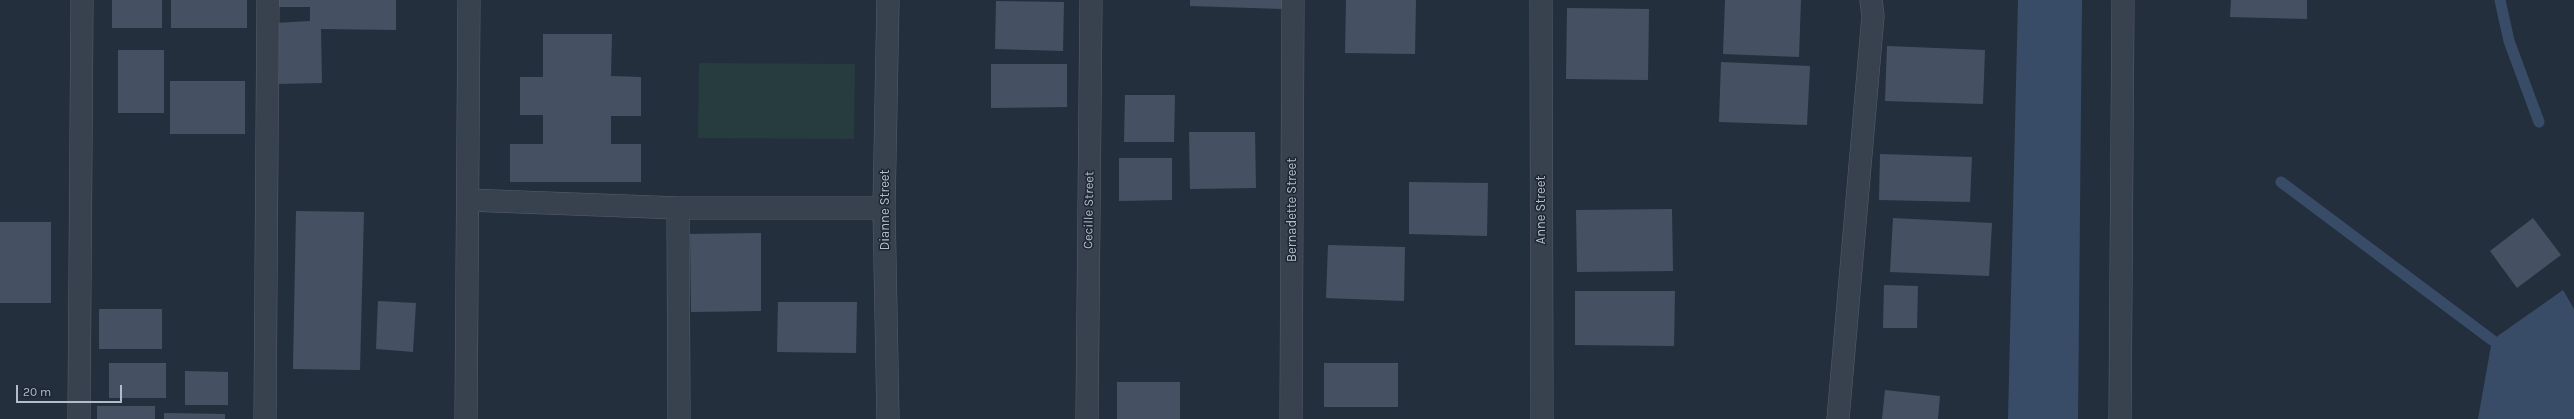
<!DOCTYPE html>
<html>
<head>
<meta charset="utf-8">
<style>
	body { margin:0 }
	#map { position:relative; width:2574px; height:419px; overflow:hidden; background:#242f3e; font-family:Karla,sans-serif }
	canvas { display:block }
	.scale { position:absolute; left:16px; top:385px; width:106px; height:18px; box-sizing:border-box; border:2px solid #b4bcc9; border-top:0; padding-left:5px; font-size:12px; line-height:14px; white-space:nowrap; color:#b4bcc9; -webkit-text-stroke:3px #1d2633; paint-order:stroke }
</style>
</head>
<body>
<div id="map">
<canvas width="2574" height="419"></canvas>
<div class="scale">20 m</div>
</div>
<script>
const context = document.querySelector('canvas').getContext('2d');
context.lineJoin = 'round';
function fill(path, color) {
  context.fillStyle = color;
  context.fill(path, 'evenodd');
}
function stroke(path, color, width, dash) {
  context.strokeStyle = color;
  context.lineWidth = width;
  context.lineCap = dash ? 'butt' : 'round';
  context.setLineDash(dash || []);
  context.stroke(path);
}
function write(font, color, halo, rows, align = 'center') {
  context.font = font + ' Karla,sans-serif';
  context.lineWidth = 3;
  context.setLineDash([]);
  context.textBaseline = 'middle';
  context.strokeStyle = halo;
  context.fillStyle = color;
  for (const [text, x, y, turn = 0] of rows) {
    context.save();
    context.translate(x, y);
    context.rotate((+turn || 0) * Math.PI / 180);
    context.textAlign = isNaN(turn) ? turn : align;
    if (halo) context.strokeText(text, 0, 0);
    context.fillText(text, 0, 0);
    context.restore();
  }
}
fill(new Path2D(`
	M699 63 855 64 854 139 698 138Z`), '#263c3f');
fill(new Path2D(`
	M2018 0H2082L2078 419H2008Z
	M2563 290 2574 309V419H2478L2492 340Z`), '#394c67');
stroke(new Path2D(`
	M2500 0 2509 41 2539 122
	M2281 182 2492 340`), '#394c67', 11);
fill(new Path2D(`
	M112 0H162V28H112Z
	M171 0H247V28H171Z
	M278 0H396V30L321 29 322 83 277 84 276 23 310 21V7H278Z
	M1190 0H1284L1283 9 1190 6Z
	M1346 0H1416L1415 54 1345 53Z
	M1725 0H1801L1799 57 1723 54Z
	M2231 0H2307V19L2230 17Z
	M996 1 1064 2 1063 51 995 49Z
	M1567 8 1649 9 1648 80 1566 79Z
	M543 34H612L611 76 641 77V116H611V144H641V182H510V144H543V115H520V77H543Z
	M1887 46 1985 50 1983 104 1885 101Z
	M118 50H164V113H118Z
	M1721 62 1810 66 1807 125 1719 122Z
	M991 64H1067V107L991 108Z
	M170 81H245V134H170Z
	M1125 95H1175L1174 142H1124Z
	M1189 132H1255L1256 188 1190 189Z
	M1880 154 1972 157 1970 202 1879 200Z
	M1119 158H1172V200L1119 201Z
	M1409 182 1488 183 1487 236 1409 234Z
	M1672 209 1673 271 1577 272 1576 210Z
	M296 211 364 212 360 370 293 369Z
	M1893 218 1992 223 1989 276 1890 272Z
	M2533 218 2561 255 2517 288 2490 251Z
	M0 222H51V303H0Z
	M761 233V311L691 312 690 234Z
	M1328 245 1405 247 1404 301 1326 298Z
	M1884 285 1918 286 1917 328H1883Z
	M1575 291H1675L1674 346 1575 345Z
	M378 301 416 303 413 352 376 349Z
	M778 302H857L856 353 777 352Z
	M99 309H162V349H99Z
	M109 363H166V398H109Z
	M1324 363H1398V407H1324Z
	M185 371 228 372V405H185Z
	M1117 382H1180V419H1117Z
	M1885 390 1940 396 1938 419H1882Z
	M97 406H155V419H97Z
	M164 413 225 414V419H164Z`), '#455162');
const street = new Path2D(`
	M888 0 884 208 888 419
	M1541 0 1542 419
	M468 200 678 208H884
	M678 208 679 419
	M79 419 82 0
	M265 419 268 0
	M466 419 469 0
	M1087 419 1091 0
	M1291 419 1293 0
	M1838 419 1873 16 1871 0
	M2120 419 2123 0`);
stroke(street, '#565f6c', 23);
stroke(street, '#38414e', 22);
write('13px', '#b4bcc9', '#1d2633', [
	["Dianne Street",885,210,-90],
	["Cecille Street",1089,210,-89],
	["Bernadette Street",1292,210,-90],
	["Anne Street",1541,210,-90]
]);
</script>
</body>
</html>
